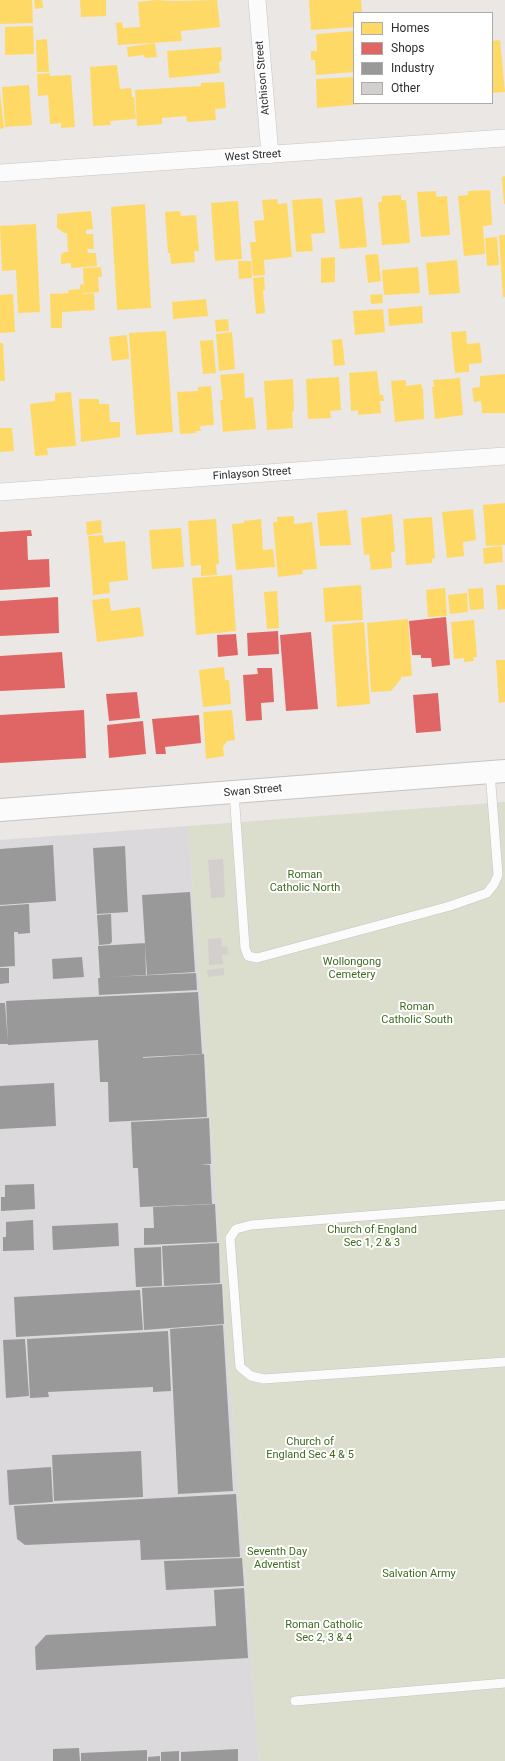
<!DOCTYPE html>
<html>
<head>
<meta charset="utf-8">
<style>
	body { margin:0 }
	#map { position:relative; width:505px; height:1761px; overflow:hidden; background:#ebe7e4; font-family:Roboto,sans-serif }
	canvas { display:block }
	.legend { position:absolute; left:353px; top:12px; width:140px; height:92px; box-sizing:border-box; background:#fff; border:1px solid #ababab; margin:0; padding:5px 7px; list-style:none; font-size:12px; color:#2e2e2e }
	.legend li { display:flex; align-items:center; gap:8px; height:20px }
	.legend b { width:20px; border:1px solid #ababab }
</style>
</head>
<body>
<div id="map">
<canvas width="505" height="1761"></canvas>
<ul class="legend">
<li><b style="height:11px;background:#ffd966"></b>Homes</li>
<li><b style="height:11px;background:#e06666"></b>Shops</li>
<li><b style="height:11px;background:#999"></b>Industry</li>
<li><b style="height:11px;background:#d2cfcd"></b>Other</li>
</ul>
</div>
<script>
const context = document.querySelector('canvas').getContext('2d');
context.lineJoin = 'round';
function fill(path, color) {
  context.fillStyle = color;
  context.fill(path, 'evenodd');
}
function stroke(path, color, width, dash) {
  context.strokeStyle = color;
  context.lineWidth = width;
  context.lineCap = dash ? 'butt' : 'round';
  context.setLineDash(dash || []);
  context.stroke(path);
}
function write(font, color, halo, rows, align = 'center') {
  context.font = font + ' Roboto,sans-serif';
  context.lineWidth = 4;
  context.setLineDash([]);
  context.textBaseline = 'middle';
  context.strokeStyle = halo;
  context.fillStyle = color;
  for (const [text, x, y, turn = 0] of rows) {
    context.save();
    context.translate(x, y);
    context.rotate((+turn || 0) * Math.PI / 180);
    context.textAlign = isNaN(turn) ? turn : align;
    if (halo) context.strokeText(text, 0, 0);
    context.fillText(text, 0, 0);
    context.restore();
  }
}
fill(new Path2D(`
	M188 826 259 1761H0V840Z`), '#dbd9db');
fill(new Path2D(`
	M505 802V1761H259L188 826Z`), '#dbdecc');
fill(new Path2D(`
	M0 0H32L33 23 0 24Z
	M34 0H42L43 8 35 9Z
	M80 0H106V16L81 17Z
	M156 0 172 1 217 0 220 27 181 31 182 41 118 45 116 23 122 22 123 28 140 27 138 2Z
	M309 0H361L362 13H354V27L311 30Z
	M33 26 34 54 5 55V27Z
	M354 31V72L316 75 315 60H311V51H317L316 34Z
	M47 39 49 72H37L36 40Z
	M500 40 505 92 492 93V41Z
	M155 43 157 57 145 58 144 55 128 57 127 47Z
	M221 47 222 61 219 62 220 73 169 78 167 51Z
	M117 65 120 89 131 88 132 97H134L136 119 110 121 111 125 93 126 90 67Z
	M50 73V76L71 75 75 127 61 128V123L50 124 48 95 38 96 37 74Z
	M354 77V103L363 104 317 108 316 79Z
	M224 82 226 108 215 109 216 120 187 122 186 116 162 118V124L137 126 135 90 201 86V83Z
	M29 85 32 125 5 127 2 87Z
	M0 92 4 128 0 129Z
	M505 176V204H504L502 177Z
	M490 190 492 225 483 226 485 254 464 256 458 196 468 195V191Z
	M436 191V197L447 196 450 235 421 237 417 192Z
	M401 195V200H406L410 243 382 245 378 202H382V196Z
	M362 197 367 247 340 249 335 200Z
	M322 198 325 233 311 234 313 251 296 252 292 200Z
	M277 199 278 204 287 203 292 257 264 260 265 275 253 276 250 242H256L254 221 264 220 262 200Z
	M238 201 242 259 215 261 211 203Z
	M145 204 151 308 117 310 111 207Z
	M91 211 93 229 86 230V234H93L94 249H87L88 253H96L97 266 71 268V263L61 264V255L64 252H68L67 233H64L57 228V214Z
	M180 211 181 216 196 215 199 251H194L195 262 171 264 170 253H168L165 212Z
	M36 224 40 312 18 313 16 270 2 271 0 226Z
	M499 235H505V297H503Z
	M497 237 499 265 487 266 485 238Z
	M378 254 381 281 368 283 365 255Z
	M335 257V282L321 283V258Z
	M457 260 460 293 429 295 426 263Z
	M238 261H251L252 278 239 279Z
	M101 267 102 277H98L99 292 84 293 83 268Z
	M418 267 420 293 384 295 382 270Z
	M264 277 265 290H263L265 313 256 314 253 278Z
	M83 284 84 294 94 293 95 310 62 312V328H51L50 294 69 293 68 290 80 289V285Z
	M13 294 15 332 0 333V295Z
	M382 294 383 303 371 304 370 295Z
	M206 299 208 316 173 319 172 302Z
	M422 306 423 323 389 326 388 309Z
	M383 309 385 332 355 335 353 311Z
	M228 319 229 331 216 332 215 320Z
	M166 331 173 432 136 435 129 333Z
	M466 331 467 344 480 343 482 363 469 364V372L455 373 451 332Z
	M232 332 235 369 219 371 216 334Z
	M127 335 129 359 112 361 109 337Z
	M342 339 345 365 334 366 332 340Z
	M213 340 216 373 203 374 200 341Z
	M0 343H3L5 381H0Z
	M377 371 380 395H383L384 401H380L381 413 358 415V410L351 411 349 373Z
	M244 373 245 398 253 397 256 429 223 432 220 400H223L220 375Z
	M505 374V413H482L481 401 474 402 472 388 480 387V376Z
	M339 377 341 410 330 411 331 418 308 419 306 379Z
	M460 378 463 415 435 419 432 387H434L433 380Z
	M293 379 294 411 292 412 293 428 267 430 264 381Z
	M406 380V386L421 384 423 390 424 419 395 422 391 381Z
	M211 386 214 425 200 426 201 431H196V433L180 434 177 392 198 391V387Z
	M71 392 76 446 47 448 48 455 35 456 30 404 55 401V393Z
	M79 399H99V404H109L110 422H120V437L81 442Z
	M0 428H12L14 451 0 452Z
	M505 503V545L486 546 483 505Z
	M473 509 476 540 463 542 464 556 447 558 442 512Z
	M347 510 351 545 320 546 317 513Z
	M392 514 395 552H391L392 568 371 570 369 554 364 555 361 518Z
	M294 516V524L312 522 317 569 302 570 303 574 278 577 273 522H277V517Z
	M432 517 435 558 432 559V563L406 565 403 519Z
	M216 519 219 564H216L217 575 201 576V565L191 566 188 521Z
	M261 519 263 550 273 549 275 567 236 570 232 524 244 523V521Z
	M101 520 102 533 87 535 86 522Z
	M181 528 184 567 152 569 149 530Z
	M103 535 104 543 125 541 128 580 109 582 110 593 93 595 88 536Z
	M502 546 503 562 484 564 483 548Z
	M232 575 236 631 196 635 192 578Z
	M361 585 363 620 325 622 323 588Z
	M496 585H505V609L498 610Z
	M445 588 447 616 428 617 426 590Z
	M483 588 484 609 470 610 468 589Z
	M277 591 279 628 267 629 264 592Z
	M467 593 468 612 450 614 448 595Z
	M109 598 111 611 140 607 144 636 97 642 92 600Z
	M408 619 412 676 401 677V679L391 691 371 692 367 623Z
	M474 620 477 657H473L474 661 464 662V658L454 659 451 622Z
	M364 622 370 704 337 707 332 625Z
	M496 660H505V702L499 703Z
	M224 667 225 680H229L231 704 203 707 199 670Z
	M232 710 235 740 227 741 223 747 224 756 206 759 203 712Z`), '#ffd966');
fill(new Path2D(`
	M31 530 32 536H27L28 560 49 559 50 587 0 590V532Z
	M58 597 59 633 0 636V601Z
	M446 617 450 665 432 667 431 658H421V655H412L409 621Z
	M278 631 279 654 248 656 247 633Z
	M311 632 318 709 286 711 280 635Z
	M236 634 238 655 218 657 217 635Z
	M62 652 65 688 0 691V656Z
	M257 668H272L274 702 261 703 262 720 246 721 243 675 258 674Z
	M137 692 140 718 109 721 106 694Z
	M438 693 441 731 416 733 413 695Z
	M84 710 86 758 0 763V715Z
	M199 715 201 743 165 747 166 754H156L152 719Z
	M143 721 146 754 109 758 107 725Z`), '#e06666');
fill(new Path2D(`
	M53 845 56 901 0 905V849Z
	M125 846 128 912 97 914 93 848Z
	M190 892 195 972 147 975 142 895Z
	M29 904 30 933 18 934V932H14L15 966 0 967V906Z
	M111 914 112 942 110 944 99 945 97 915Z
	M145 943 146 975 111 977 196 973 197 990 99 995 98 978H100L98 946Z
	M82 957 84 977 53 979 52 959Z
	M0 968H9V983L0 984Z
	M198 992 202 1054 143 1057V1063V1058L204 1054 207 1117 109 1122 108 1082H100L98 1040 8 1045 6 1001Z
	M0 1003H5L8 1044H0Z
	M54 1083 56 1126 0 1129V1086Z
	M209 1118 211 1164 200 1165H210L212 1204 140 1207 138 1168H133L131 1122Z
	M34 1184 35 1209 1 1211V1197H5V1185Z
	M215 1204 217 1242 144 1245V1228H154L153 1207Z
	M33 1220 34 1250 3 1251V1237H6V1222Z
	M118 1223 119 1246 53 1250 52 1226Z
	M219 1243 220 1283 164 1286 162 1246Z
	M161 1247 162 1286 136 1287 134 1248Z
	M222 1284 224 1324 144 1330 142 1288Z
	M140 1290 143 1330 16 1337 14 1297Z
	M223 1325 233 1491 178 1494 170 1329Z
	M168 1331 171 1391 153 1392V1387L48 1392 49 1397 30 1398 27 1339Z
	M25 1339 29 1396 6 1398 3 1340Z
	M141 1451 143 1497 54 1501 52 1455Z
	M51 1467 53 1502 9 1505 7 1470Z
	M236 1494 240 1557 141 1560 140 1540 25 1545 17 1539 14 1506Z
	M242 1558 244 1586 166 1590 164 1561Z
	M244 1588 248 1658 36 1670 35 1647 46 1635 216 1626 214 1590Z
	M79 1748 80 1761H53V1749Z
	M238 1749V1761H181V1752Z
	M147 1750V1761H81V1753Z
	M179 1751V1761H161V1752Z
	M160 1756V1761H148V1757Z`), '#999');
fill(new Path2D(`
	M223 859 225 897 211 898 208 860Z
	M221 938 222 947 227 946 228 954 222 955 223 964 209 965 208 939Z
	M224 968V975L208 977 207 970Z`), '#d2cfcd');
const lane = new Path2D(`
	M234 792 245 948 248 956 257 958 450 906 487 893 494 884 498 875 490 772
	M505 1205 251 1225 236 1229 230 1238 240 1367 251 1376 264 1379 505 1362
	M295 1701 505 1683`);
const street = new Path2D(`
	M257 0 270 155
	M0 173 505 138
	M0 492 505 456`);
const secondary = new Path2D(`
	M0 810 505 771`);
stroke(lane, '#c6c4c4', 10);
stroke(street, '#c6c4c4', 18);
stroke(secondary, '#c6c4c4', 24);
stroke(lane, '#fcfbfb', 9);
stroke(street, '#fcfbfb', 17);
stroke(secondary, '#fcfbfb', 22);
write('11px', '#2e2e2e', '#fff', [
	["Atchison Street",263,78,-95],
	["West Street",253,156,-4],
	["Finlayson Street",252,474,-4],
	["Swan Street",253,791,-5]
]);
write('11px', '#3e6a1f', '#fff', [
	["Roman",305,875],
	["Catholic North",305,888],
	["Wollongong",352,962],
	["Cemetery",352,975],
	["Roman",417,1007],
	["Catholic South",417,1020],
	["Church of England",372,1230],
	["Sec 1, 2 & 3",372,1243],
	["Church of",310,1442],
	["England Sec 4 & 5",310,1455],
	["Seventh Day",277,1552],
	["Adventist",277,1565],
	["Salvation Army",419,1574],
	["Roman Catholic",324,1625],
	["Sec 2, 3 & 4",324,1638]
]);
</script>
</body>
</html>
